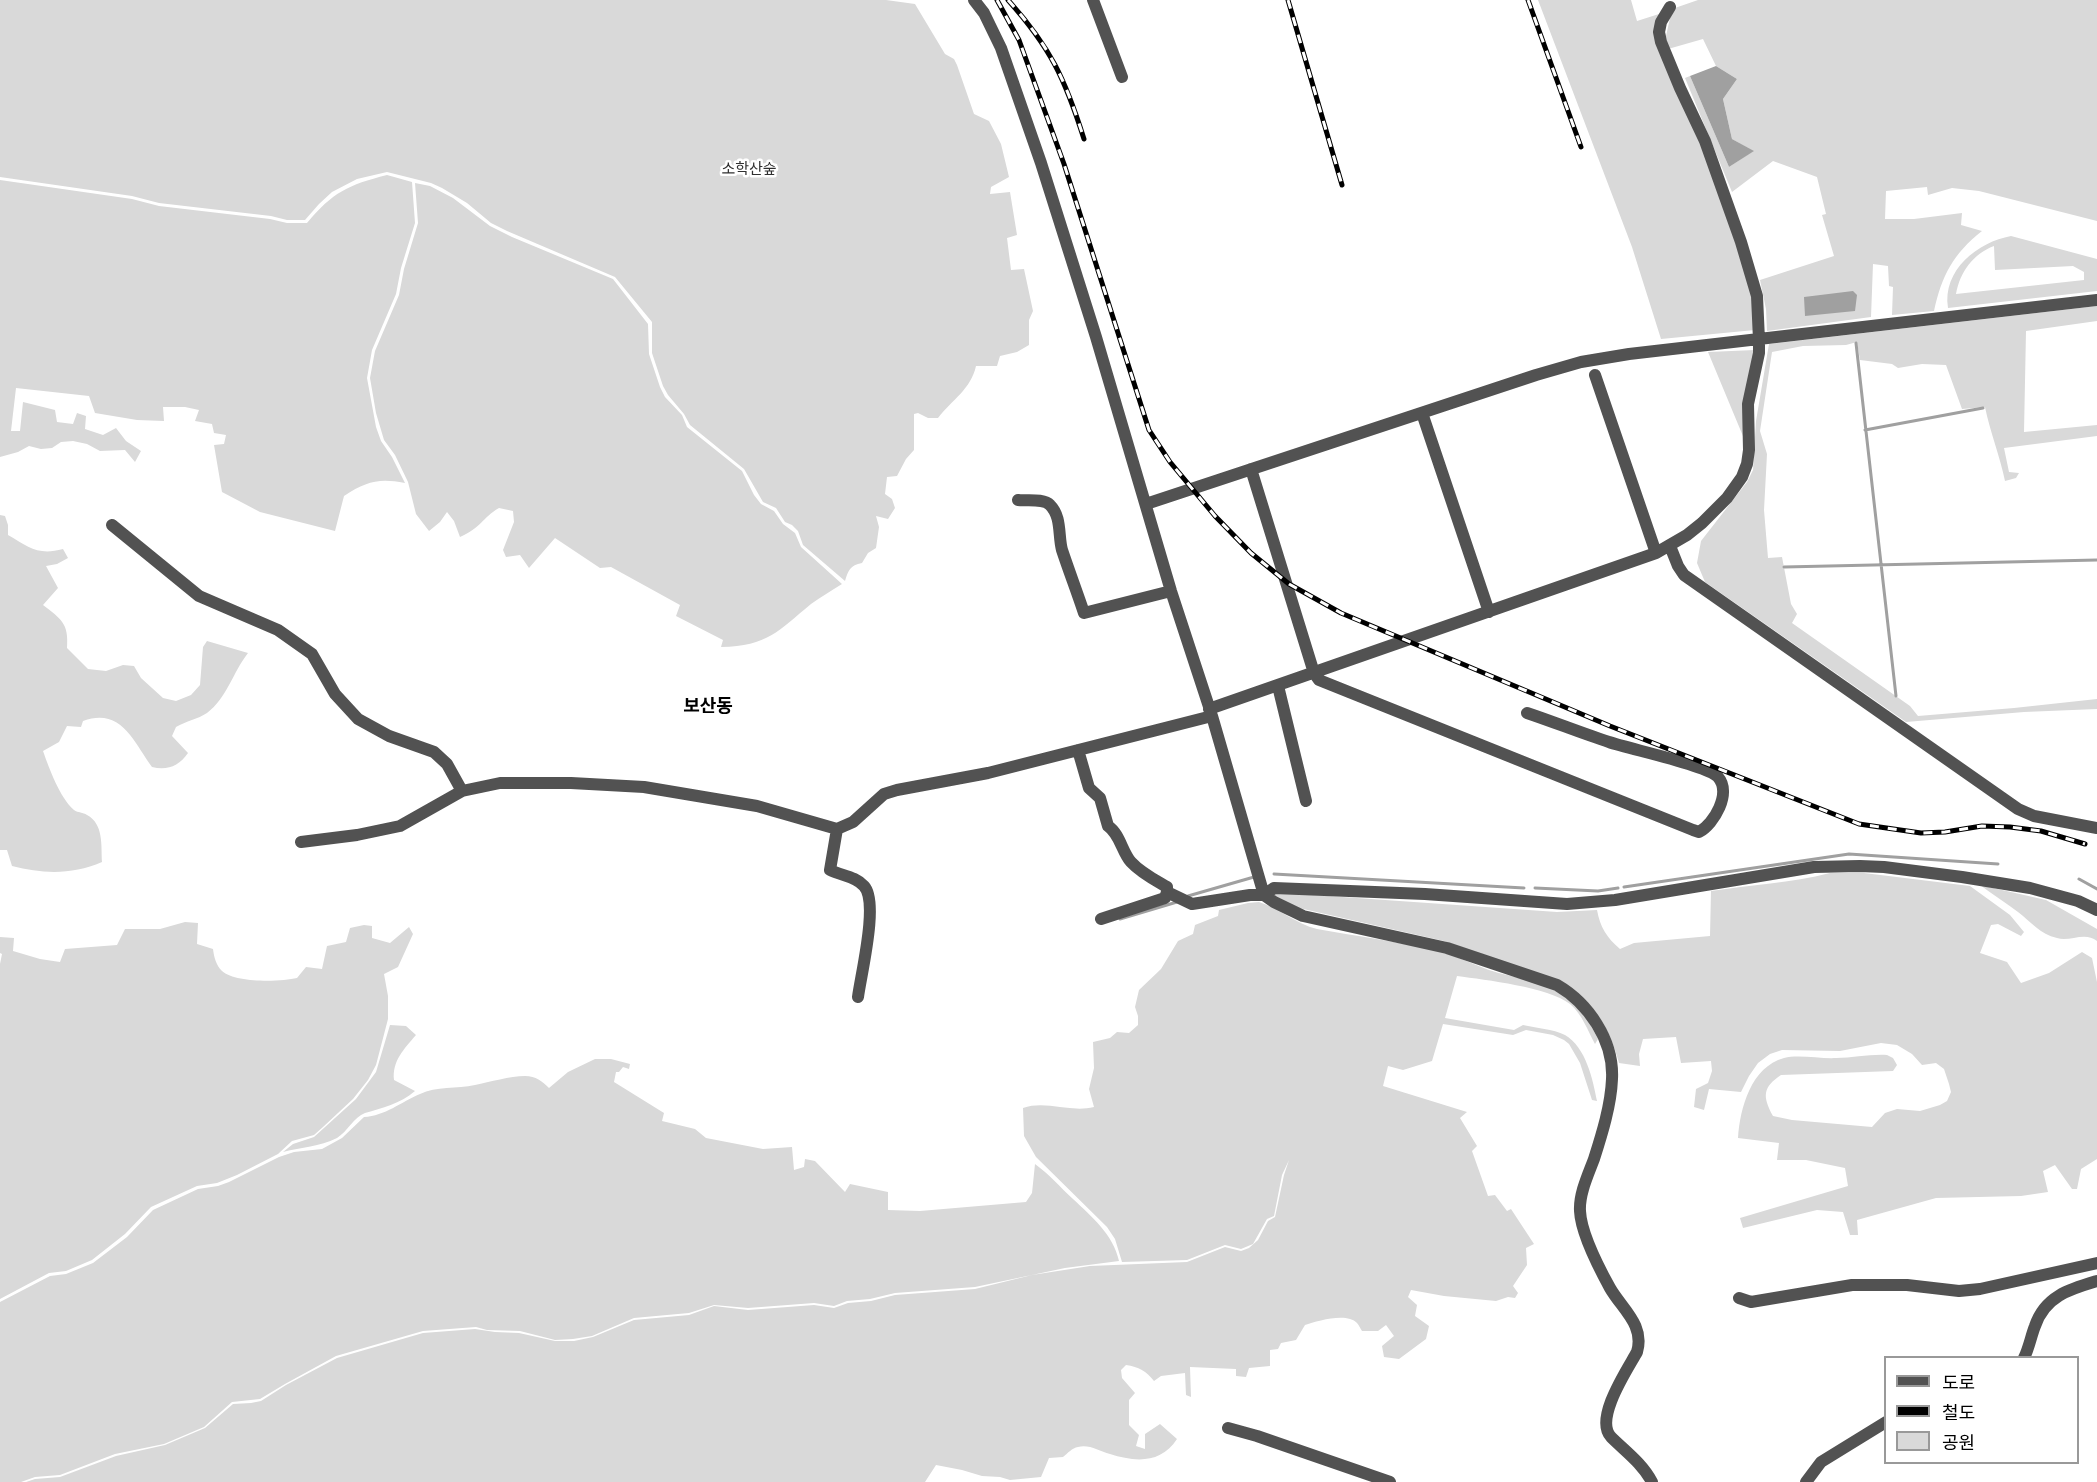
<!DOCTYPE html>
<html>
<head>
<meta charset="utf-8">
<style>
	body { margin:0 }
	#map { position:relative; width:2097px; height:1482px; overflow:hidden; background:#fff; font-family:"Fira Sans","Noto Sans KR",sans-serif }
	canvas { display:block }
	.legend { position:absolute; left:1884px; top:1356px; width:195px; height:108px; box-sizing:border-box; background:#fff; border:2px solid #999; margin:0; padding:8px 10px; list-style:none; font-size:18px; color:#000 }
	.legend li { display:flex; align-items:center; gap:12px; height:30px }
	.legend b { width:30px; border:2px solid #999 }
</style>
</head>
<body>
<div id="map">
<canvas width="2097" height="1482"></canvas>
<ul class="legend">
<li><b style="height:8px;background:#525252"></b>도로</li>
<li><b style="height:8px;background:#000"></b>철도</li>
<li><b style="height:16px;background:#d9d9d9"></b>공원</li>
</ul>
</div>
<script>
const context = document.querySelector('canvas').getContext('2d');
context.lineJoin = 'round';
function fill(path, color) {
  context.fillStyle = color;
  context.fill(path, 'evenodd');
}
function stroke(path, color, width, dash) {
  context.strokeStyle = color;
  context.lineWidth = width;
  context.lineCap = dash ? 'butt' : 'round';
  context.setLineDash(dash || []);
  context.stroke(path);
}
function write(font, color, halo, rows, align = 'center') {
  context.font = font + ' "Fira Sans","Noto Sans KR",sans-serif';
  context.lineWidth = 5;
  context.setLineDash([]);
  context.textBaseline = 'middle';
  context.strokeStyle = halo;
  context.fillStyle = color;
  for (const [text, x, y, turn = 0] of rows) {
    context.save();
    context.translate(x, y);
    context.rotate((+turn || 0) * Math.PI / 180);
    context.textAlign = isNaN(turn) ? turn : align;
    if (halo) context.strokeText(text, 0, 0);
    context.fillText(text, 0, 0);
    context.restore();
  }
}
fill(new Path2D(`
	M0 0H886L915 4 945 54 954 59 957 65 974 114 989 121 1001 144 1009 177 991 187 990 194 1010 192 1017 235 1007 238 1011 270 1024 269 1033 311 1029 320V345L1017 352 1000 356 997 366H976C971 389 952 400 938 418H928L918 413 914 414V450L906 459 897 476 887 477 885 494 892 499 895 508 888 519 876 516 879 527 876 548 868 553 862 563C850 565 848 571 845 581L803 545 798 531 792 525 785 522 776 508 763 502 744 469 690 425 684 414 668 395 663 386 652 353V322L615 277 507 231 491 223 467 203 442 188 431 183 387 172 357 179 332 192 319 204 305 220H287L271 216 159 203 132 196 0 177Z
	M1538 0H1631L1637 21 1659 14 1655 30 1724 201 1753 299 1755 330 1661 339 1632 247Z
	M1698 0H2097V221L1979 191 1952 188 1928 195 1927 187 1886 191 1885 219H1914L1962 213 1961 225 1982 231C1953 254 1942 275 1934 311L1892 315 1893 287 1889 286 1888 266 1873 264 1871 317 1767 331 1766 309 1760 280 1834 256 1822 215 1826 214 1817 177 1773 161 1732 192 1685 78 1690 76 1729 167 1753 151 1732 139 1723 99 1737 79 1716 66 1703 39 1668 49 1666 36 1672 9Z
	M387 175 412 182 415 223 401 268 396 294 372 350 367 378 376 427 381 441 392 457 405 483C379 478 367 481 344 496L335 531 260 512 222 492 214 445 224 444 226 435 214 433 212 424 195 421 199 410 185 407H163L164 421 137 420 95 413 89 396 16 388 11 431H20L23 402 55 410 57 422 73 424 77 413 86 416 85 429 103 435 116 428 126 441 141 451 135 462 125 450 100 451 87 444 73 441 61 442 52 448 41 449 29 446 18 452 0 457V180L132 199 159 206 270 219 287 223H307C333 192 348 185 387 175Z
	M415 183 430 186 453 198 490 226 512 237 613 279 648 324 649 354 660 387 665 397 682 415 687 427 742 471 754 495 761 504 774 511 783 524 795 533 801 547 842 584C832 590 821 597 811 604 778 631 768 646 721 647L723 640 676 616 680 605 611 567 600 568 555 538 529 568 520 555 506 557 503 550 514 522 513 511 499 508C482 518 481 528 460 537L454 521 447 512 440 522 429 531 416 514 408 482 395 455 384 440 376 413 370 378 375 351 399 295 404 269 418 223Z
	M2011 236 2097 259V291L1948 308C1942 270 1978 242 2011 236ZM1994 246 1995 270 2073 266 2084 272V280L1956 294C1960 272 1973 254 1994 246Z
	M2097 306V321L2026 331 2024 432 2097 425V436L2004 448 2009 472 2019 473 2016 478 2005 481C2000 456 1990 432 1985 407L1962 409 1946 365 1922 364 1898 368 1892 364 1860 360 1857 342 1846 345 1803 346 1772 352 1760 431 1767 454 1764 510 1768 558 1782 557 1791 604 1797 614 1792 623 1910 706 1918 716 2014 708 2097 699V709L2024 712 1906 722 1705 582 1697 563 1701 541 1747 482 1753 470 1756 421 1769 344Z
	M1755 350 1750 453 1708 352Z
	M0 515 5 516 8 525V535C29 547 38 556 63 549L68 558 57 564 46 566 58 588 43 605C61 619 69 623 67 648L88 669 106 671 123 665 134 666 141 678 163 698 176 701 191 695 200 685 203 647 207 641 248 653C233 672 227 698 207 713 198 719 186 721 176 727L172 736 188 753C179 766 167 771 152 767 134 743 122 707 83 721L81 727 67 726 59 742 43 751C49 768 60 798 74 810 78 813 83 812 87 815 104 824 101 846 102 862 72 875 43 874 12 866L7 850H0Z
	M1830 873H1864L1970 886 2010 915 2024 932 2021 936 1998 924 1991 925 1980 953 2007 962 2021 983 2049 973 2082 952 2092 958 2097 982V1159L2081 1169 2077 1189H2072L2055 1165 2043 1171 2048 1192 2021 1196 1936 1198 1857 1220 1858 1235H1850L1843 1212 1817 1210 1743 1228 1740 1218 1848 1186 1845 1168 1806 1160H1777L1779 1143 1738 1138C1740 1108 1751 1067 1784 1058 1798 1054 1821 1059 1836 1058 1853 1058 1870 1054 1887 1055L1893 1058 1897 1065 1893 1071 1781 1075C1763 1087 1762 1096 1773 1116L1792 1120 1872 1127 1885 1113 1897 1109 1920 1111 1940 1105 1947 1101 1951 1092 1949 1084 1944 1069 1936 1063 1922 1065 1912 1054 1897 1045 1881 1043 1840 1051 1782 1050 1770 1054 1758 1063 1749 1076 1741 1092 1709 1089 1704 1110 1694 1107 1696 1089 1708 1083 1712 1071 1711 1061 1681 1063 1676 1037 1643 1039 1639 1054 1640 1066 1619 1063C1608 1023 1592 999 1555 979L1444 941 1299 908 1275 897V894L1285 893 1557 912 1597 910C1600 927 1607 938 1620 949L1634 943 1710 936 1711 891C1750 885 1791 883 1830 873Z
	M1980 885 2046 900 2097 929V941C2085 931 2070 942 2057 938 2040 934 2031 922 2018 912 2006 903 1992 894 1980 885Z
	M1259 902C1279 908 1296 924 1317 929 1355 936 1395 941 1433 950 1453 954 1470 963 1489 970 1510 977 1554 984 1570 998 1583 1009 1591 1025 1598 1039L1595 1044C1588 1031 1582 1014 1570 1004 1548 987 1486 980 1457 976L1445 1018 1514 1030 1523 1025C1536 1028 1553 1029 1565 1035 1586 1047 1593 1080 1597 1101L1592 1100 1580 1063 1569 1044 1564 1040 1553 1035 1526 1030 1513 1035 1443 1024 1432 1061 1403 1070 1388 1066 1383 1086 1467 1112 1460 1118 1477 1146 1472 1151 1488 1196 1495 1195 1507 1211 1511 1209 1534 1244 1526 1248 1527 1265 1513 1286 1518 1293 1515 1298 1508 1297 1496 1301 1444 1296 1411 1290 1408 1297 1417 1305 1415 1316 1429 1326 1426 1339 1399 1359 1384 1357 1382 1346 1394 1336 1386 1325 1378 1331H1362C1360 1328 1359 1325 1357 1323 1347 1312 1317 1321 1305 1325L1296 1340 1281 1343 1278 1349 1270 1350V1366L1249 1368 1246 1377 1236 1376V1369L1190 1367 1191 1397 1186 1395 1185 1373 1161 1376 1154 1381C1146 1371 1139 1367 1126 1365L1121 1370 1122 1378 1135 1393 1129 1400V1425L1139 1435 1136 1446 1145 1449V1434L1160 1424 1177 1439C1161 1464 1135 1462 1110 1454 1099 1451 1089 1444 1078 1447 1072 1448 1068 1453 1063 1457L1049 1458 1041 1477 1010 1480 1000 1477 982 1476 962 1470 936 1465 925 1482H26L35 1479 60 1477 116 1456 165 1445 205 1428 233 1404 251 1403 261 1401 286 1385 337 1358 423 1333 475 1329 495 1332 519 1333 555 1341H574L593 1337 634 1320 689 1315 714 1306 748 1310 814 1305 834 1308 848 1303 871 1301 895 1295 975 1289 1032 1275 1090 1266 1187 1262 1225 1247 1241 1251 1249 1248 1258 1240 1268 1221 1275 1217 1284 1175 1289 1160 1282 1175 1274 1216 1267 1219 1253 1244 1241 1249 1225 1245 1187 1260 1122 1262 1115 1239 1107 1227 1036 1157 1024 1136 1023 1108C1046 1100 1070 1113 1094 1107L1089 1089 1094 1068 1093 1042 1110 1038 1117 1032 1129 1033 1138 1025V1016L1135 1007 1139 990 1161 969 1178 941 1193 934 1195 925 1218 916 1219 910 1248 903Z
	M185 922 198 923 197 944 213 949C214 957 216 965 222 971 235 983 280 982 297 978L306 967 322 969 327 946 346 942 350 928 364 925 372 926V938L390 943 409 927 413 934 398 967 384 974 388 996V1019L376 1065 368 1080 353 1099 323 1127 314 1135 292 1141 278 1154 237 1175 217 1183 197 1186 151 1207 125 1234 92 1260 66 1271 49 1273 0 1299V964L2 954 0 953V937L14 938 13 951 40 959 60 962 65 949 117 945 125 929H160Z
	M390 1025 406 1026 416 1035C404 1049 392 1061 394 1080L415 1091C400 1104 382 1108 365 1113 354 1117 347 1132 337 1138 319 1147 302 1147 283 1152L293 1144 314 1137 356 1099 376 1072Z
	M595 1059H611L630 1064 629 1069 623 1067 619 1072H616L614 1082 664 1113 662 1121 695 1129 706 1138 763 1149 792 1147 794 1170 804 1167 805 1159 815 1161 845 1192 850 1184 888 1192V1210L920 1211 1026 1202 1032 1193 1035 1164C1049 1174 1060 1187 1073 1199 1092 1217 1113 1234 1119 1261L1065 1268 975 1287 895 1293 870 1299 847 1301 834 1306 814 1303 748 1308 714 1305 689 1313 634 1318 592 1336 573 1339 555 1340 520 1331 487 1330 476 1327 423 1331 336 1356 285 1384 260 1399 232 1402 204 1427 164 1444 115 1454 60 1475 35 1477 21 1482H0V1302L50 1276 66 1274 93 1263 127 1237 153 1210 198 1189 218 1186 229 1182 279 1157 294 1152 322 1149 342 1138 364 1117C385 1116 401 1102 420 1094 436 1086 457 1089 475 1085 490 1082 510 1076 525 1076 536 1076 542 1081 549 1088L568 1072Z`), '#d9d9d9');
fill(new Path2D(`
	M1716 66 1737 79 1723 99 1732 139 1754 151 1729 167 1690 76Z
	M1853 291 1857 295 1855 311 1805 316 1804 297Z`), '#a0a0a0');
stroke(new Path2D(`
	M1856 343 1896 696
	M1865 430 1983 408
	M1784 567 2097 560
	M1274 874 1524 888
	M2079 879 2097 889
	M1624 887 1849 854 1998 864
	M1535 888 1598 891 1618 888
	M1188 896 1254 877
	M1120 919 1177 902`), '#a0a0a0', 3);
stroke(new Path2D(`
	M974 0 984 13 1001 48 1041 163 1096 337 1171 591 1212 716 1264 895
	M1093 0 1122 77
	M1595 375 1656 553
	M1422 413 1489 612
	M1251 469 1314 673 1319 680 1693 830 1699 832C1714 824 1732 793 1718 777 1707 765 1629 749 1609 742 1581 733 1554 722 1527 713
	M1018 500C1026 501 1044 498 1050 505 1062 517 1058 536 1062 550 1069 571 1077 592 1084 613L1171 591
	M1146 504 1536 375 1581 362 1629 354 2097 300
	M112 525 199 596 278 630 312 654 335 694 358 719 389 736 434 752 447 764 462 791
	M1670 546 1678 566 1684 575 2018 809 2034 816 2097 828
	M1278 686 1306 801
	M1209 709 1656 553 1687 535 1702 523 1727 498 1742 477 1747 464 1749 450 1748 404 1759 353V340L1757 296 1741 242 1705 141 1680 88 1661 42 1659 32 1661 22 1670 7
	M1078 750 1089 788 1100 798 1108 826C1120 834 1122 852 1131 862 1141 873 1155 880 1167 887V892L1165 898 1101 919
	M837 829 830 870C842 876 855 876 864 886 879 902 861 974 858 997
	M301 842 357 835 400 826 462 791 500 783H571L644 787 757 806 837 829 853 822 884 794 897 790 988 773 1212 716
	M1167 892 1192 904 1250 895H1264L1274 902 1303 916 1447 948 1557 985C1588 1003 1614 1040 1612 1079 1611 1105 1602 1134 1594 1159 1588 1175 1579 1194 1580 1211 1581 1234 1599 1268 1610 1288 1622 1309 1645 1325 1637 1352 1627 1370 1594 1419 1611 1437 1625 1451 1642 1463 1652 1482
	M1264 895 1274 888 1425 894 1567 904 1615 900 1814 867 1860 866 1884 867 1962 877 2030 888 2078 901 2097 910
	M1739 1298 1751 1302 1852 1285H1907L1959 1291 1980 1289 2097 1263
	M2024 1358C2029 1348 2031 1336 2035 1326 2045 1296 2070 1289 2097 1281
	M1228 1428 1257 1436 1390 1482
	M1806 1482 1821 1462 1886 1422`), '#525252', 12);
const rail = new Path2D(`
	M997 0 1019 40 1064 164 1149 430 1170 462 1215 516 1251 553 1289 584 1341 613 1610 726 1859 824 1921 833 1945 832 1982 826 2010 827 2041 831 2085 844
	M1008 0C1051 48 1065 79 1084 139
	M1288 0 1342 185
	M1528 0 1581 147`);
stroke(rail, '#000', 5);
stroke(rail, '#fff', 3, [9]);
write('15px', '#303030', '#fff', [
	["소학산숲",749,170]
]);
write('bold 18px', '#000', '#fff', [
	["보산동",708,707]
]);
</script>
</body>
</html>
